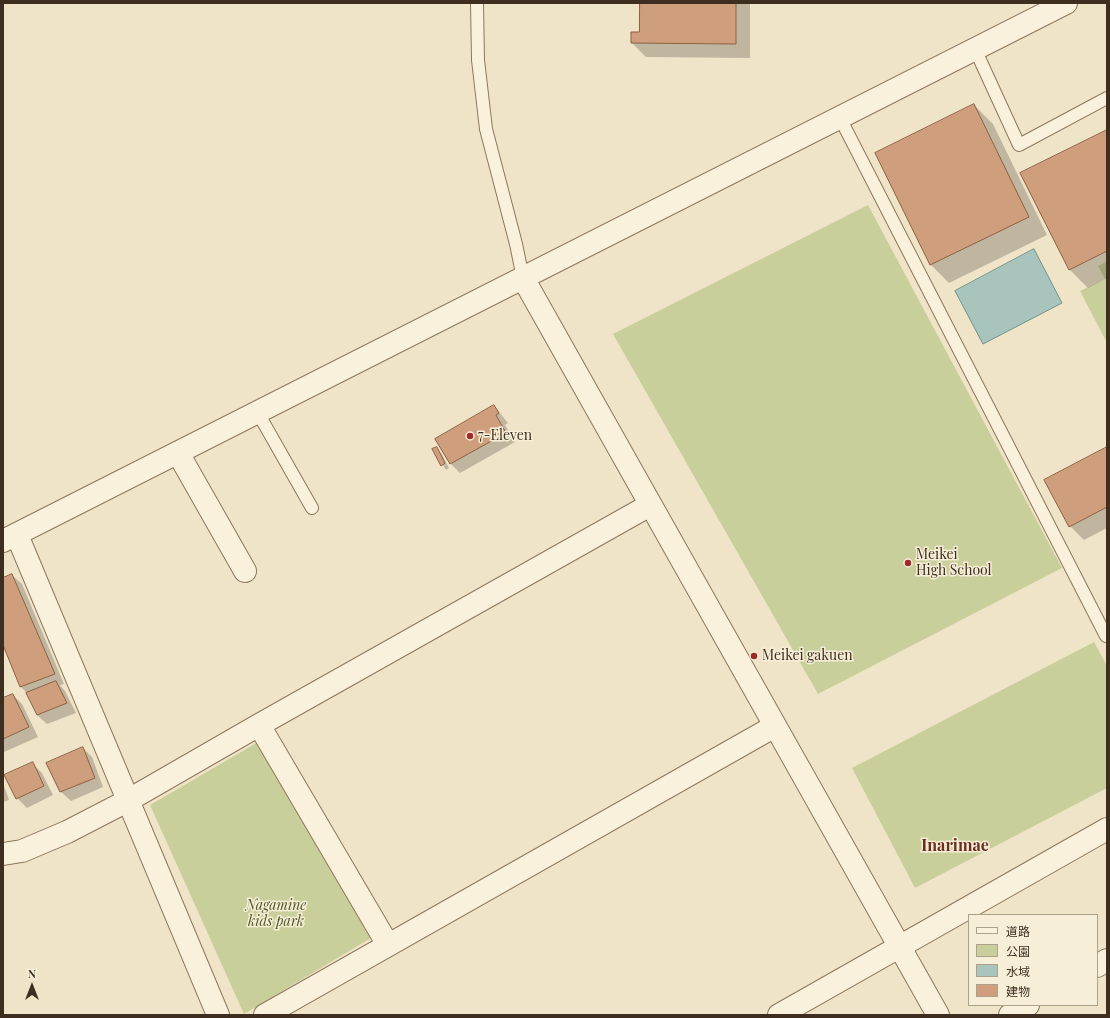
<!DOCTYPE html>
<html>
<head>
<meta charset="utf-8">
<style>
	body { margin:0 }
	#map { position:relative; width:1110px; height:1018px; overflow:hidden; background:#f0e4c8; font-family:"Playfair Display","Noto Sans JP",serif }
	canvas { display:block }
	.frame { position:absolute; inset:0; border:4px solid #3d2e20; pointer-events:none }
	.legend { position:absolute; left:968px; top:914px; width:130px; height:92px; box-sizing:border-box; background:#f7eed8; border:1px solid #ada18e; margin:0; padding:5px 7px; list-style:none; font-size:12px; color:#3d2e20 }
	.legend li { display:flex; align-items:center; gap:8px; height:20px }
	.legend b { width:20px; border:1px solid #ada18e }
	.north { position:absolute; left:12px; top:966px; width:40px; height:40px; -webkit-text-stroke:3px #f7eed8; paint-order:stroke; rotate:0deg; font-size:11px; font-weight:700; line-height:16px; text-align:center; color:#3d2e20 }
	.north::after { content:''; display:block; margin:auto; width:14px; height:18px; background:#3d2e20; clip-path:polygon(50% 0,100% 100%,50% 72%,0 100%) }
</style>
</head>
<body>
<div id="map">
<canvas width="1110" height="1018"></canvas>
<div class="frame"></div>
<ul class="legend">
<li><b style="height:5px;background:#faf1dc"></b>道路</li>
<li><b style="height:11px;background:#c9cf9b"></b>公園</li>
<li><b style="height:11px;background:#a9c4bc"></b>水域</li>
<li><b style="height:11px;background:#cf9f7d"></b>建物</li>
</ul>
<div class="north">N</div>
</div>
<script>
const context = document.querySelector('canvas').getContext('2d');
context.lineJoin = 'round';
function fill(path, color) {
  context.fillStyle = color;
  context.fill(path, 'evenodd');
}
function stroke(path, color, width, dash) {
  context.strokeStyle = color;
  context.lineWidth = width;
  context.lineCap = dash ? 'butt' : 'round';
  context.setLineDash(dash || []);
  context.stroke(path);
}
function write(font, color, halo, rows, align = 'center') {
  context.font = font + ' "Playfair Display",serif';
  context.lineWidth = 3;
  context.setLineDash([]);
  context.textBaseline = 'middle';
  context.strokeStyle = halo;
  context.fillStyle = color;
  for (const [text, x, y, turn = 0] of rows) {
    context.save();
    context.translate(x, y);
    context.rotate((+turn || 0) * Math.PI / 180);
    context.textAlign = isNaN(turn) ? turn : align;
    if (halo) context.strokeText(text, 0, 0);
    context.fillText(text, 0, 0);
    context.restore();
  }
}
fill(new Path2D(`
	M868 205 1062 568 818 694 613 334Z
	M1107 261V343L1080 291 1105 279 1098 266Z
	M1094 642 1107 666V788L915 888 852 768Z
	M258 742 371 938 244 1014 150 805Z`), '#c9cf9b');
const water = new Path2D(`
	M1034 249 1062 303 983 344 955 291Z`);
fill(water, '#a9c4bc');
stroke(water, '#6f938a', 1);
fill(new Path2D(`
	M641 3H750V58L646 57 632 43 640 33Z
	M974 105 993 124 1047 235 949 283 931 265Z
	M1107 131V278L1088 288 1069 269Z
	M494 406 508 423 505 425 515 442 460 473 451 464Z
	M436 448 441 453 449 468 446 470 433 450Z
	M1107 448V528L1084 540 1070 526Z
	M12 575 22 584 64 684 60 685 65 691 76 713 47 724 37 715 28 694 21 687 3 642V579Z
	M13 695 22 704 38 737 4 752 3 699Z
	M83 748 92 757 103 787 71 801 61 792 48 763Z
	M32 763 42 773 53 795 27 808 17 798Z
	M3 783 9 800 3 802Z`), '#0003');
const building = new Path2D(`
	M640 3H736V44L631 43V32H639Z
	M974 104 1029 217 930 265 875 153Z
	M1107 130V251L1069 270 1020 173Z
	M494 405 499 413 496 415 506 433 450 464 435 439Z
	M437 447 445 463 441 466 432 449Z
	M1107 447V507L1069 527 1044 480Z
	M12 574 55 674 20 687 3 645V578Z
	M56 681 67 703 37 715 26 693Z
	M13 694 29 727 3 739V698Z
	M83 747 95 778 60 792 46 763Z
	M33 762 44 786 16 799 4 775Z`);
fill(building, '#cf9f7d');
stroke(building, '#8d5f41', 1);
const service = new Path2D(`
	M477 3 478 60 486 129 516 244 523 278
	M975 49 1019 145 1107 98
	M840 118 1106 636
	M258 413 312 508`);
const minor = new Path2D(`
	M178 453 245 571
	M17 535 218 1015
	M259 725 388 945
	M3 854 22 851 67 832 127 801 259 725 650 505
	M1097 966 1107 960
	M265 1015 775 726
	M779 1015 1107 829
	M1010 1015 1028 1005`);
const tertiary = new Path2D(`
	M523 278 938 1015
	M3 541 1066 3`);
stroke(service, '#8d765c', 14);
stroke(minor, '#8d765c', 24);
stroke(tertiary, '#8d765c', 24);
stroke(service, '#faf1dc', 12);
stroke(minor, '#faf1dc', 22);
stroke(tertiary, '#faf1dc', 22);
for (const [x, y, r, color] of [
	[470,436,4,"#9e2a2b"],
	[908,563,4,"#9e2a2b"],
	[754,656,4,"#9e2a2b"]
]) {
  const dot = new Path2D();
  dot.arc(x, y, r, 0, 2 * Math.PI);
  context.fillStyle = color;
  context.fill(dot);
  stroke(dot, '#f7eed8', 1.5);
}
write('14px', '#3d2e20', '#f7eed8', [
	["7-Eleven",478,436],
	["Meikei",916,555],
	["High School",916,571],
	["Meikei gakuen",762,656]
], 'left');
write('italic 14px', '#4d5a26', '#f7eed8', [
	["Nagamine",276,906],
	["kids park",276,922]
]);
write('bold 16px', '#6b2e1e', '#f7eed8', [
	["Inarimae",955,846]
]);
</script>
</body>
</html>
